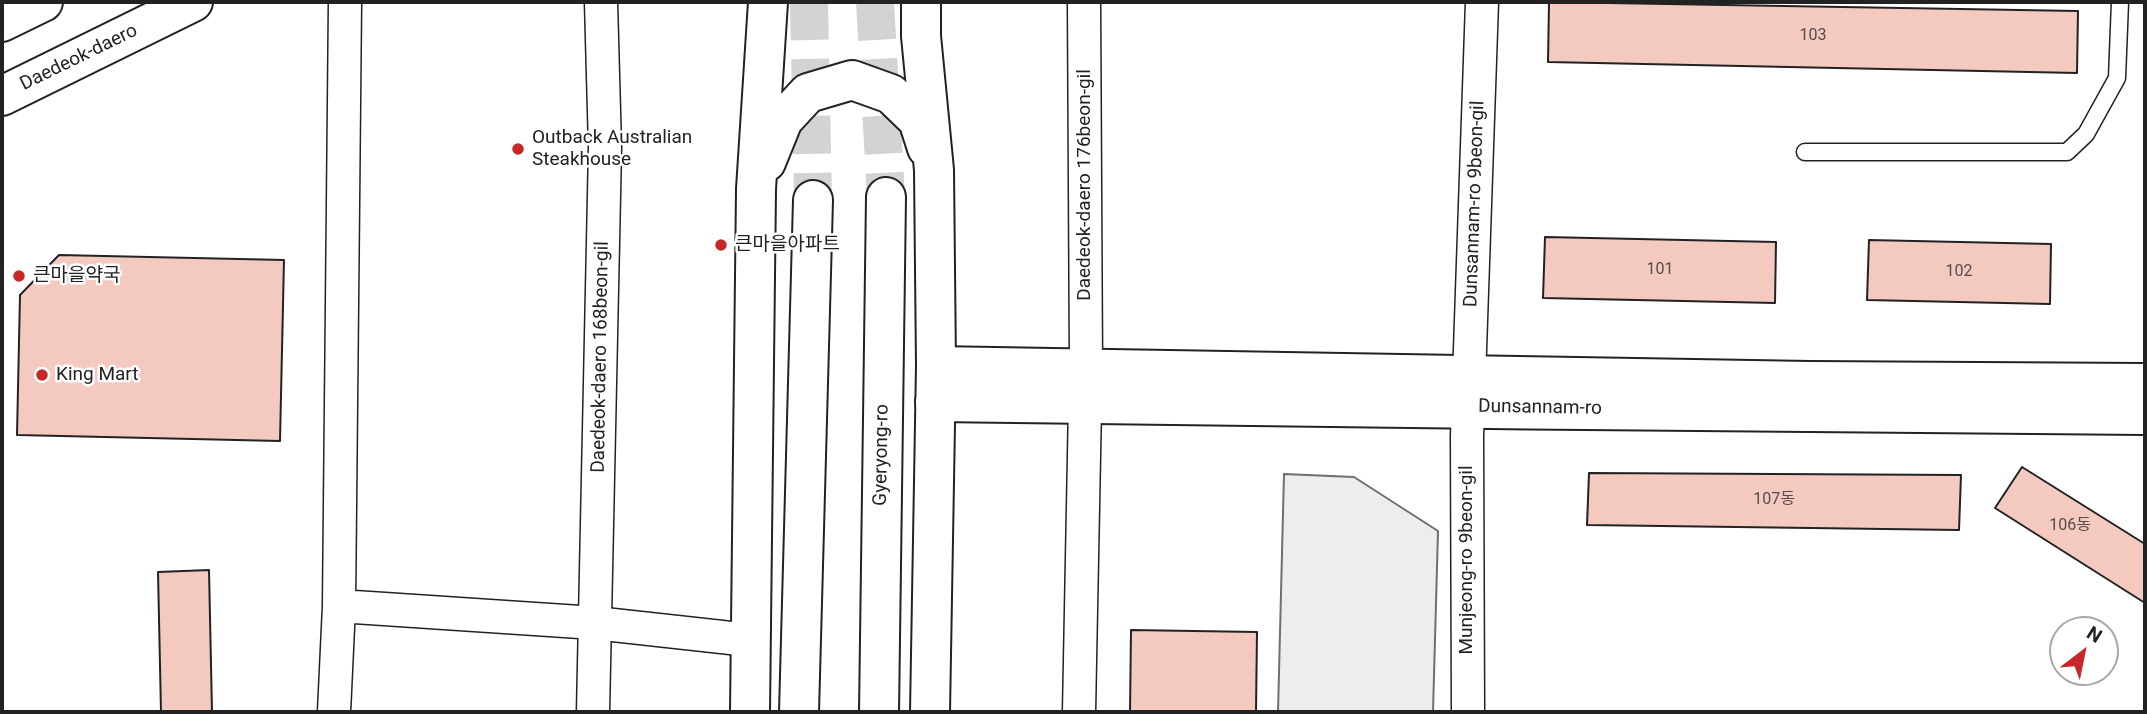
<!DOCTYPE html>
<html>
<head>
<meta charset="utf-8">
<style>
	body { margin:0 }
	#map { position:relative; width:2147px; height:714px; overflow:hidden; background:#fff; font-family:Roboto,sans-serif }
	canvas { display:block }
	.frame { position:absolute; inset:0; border:4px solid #222; pointer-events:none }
	.north { position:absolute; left:2049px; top:616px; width:70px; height:70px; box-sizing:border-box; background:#fff; border:2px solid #a7a7a7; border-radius:50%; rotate:32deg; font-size:19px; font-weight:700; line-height:28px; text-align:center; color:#222 }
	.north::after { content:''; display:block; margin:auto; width:24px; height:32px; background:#c62828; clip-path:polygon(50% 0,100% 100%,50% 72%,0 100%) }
</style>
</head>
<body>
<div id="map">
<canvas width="2147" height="714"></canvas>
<div class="frame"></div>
<div class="north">N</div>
</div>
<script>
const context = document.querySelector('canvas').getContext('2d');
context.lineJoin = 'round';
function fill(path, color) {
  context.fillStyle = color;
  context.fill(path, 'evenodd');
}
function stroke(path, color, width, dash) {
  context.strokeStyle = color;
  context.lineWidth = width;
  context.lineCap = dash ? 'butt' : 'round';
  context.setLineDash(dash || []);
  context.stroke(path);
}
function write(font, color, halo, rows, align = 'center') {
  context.font = font + ' Roboto,"Noto Sans KR",sans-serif';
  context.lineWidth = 5;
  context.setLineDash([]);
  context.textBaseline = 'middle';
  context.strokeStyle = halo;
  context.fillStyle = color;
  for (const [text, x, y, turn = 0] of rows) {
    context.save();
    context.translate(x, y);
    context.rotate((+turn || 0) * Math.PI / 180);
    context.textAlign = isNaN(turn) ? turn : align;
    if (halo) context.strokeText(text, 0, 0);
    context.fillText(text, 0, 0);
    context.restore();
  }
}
const parking = new Path2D(`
	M1284 474 1354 477 1438 531 1433 712H1278Z`);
fill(parking, '#ededed');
stroke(parking, '#6f6f6f', 2);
const building = new Path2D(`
	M1549 2 2078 11 2077 73 1548 62Z
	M1545 237 1776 242 1775 303 1543 298Z
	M1869 240 2051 244 2050 304 1867 300Z
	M59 255 284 260 280 441 17 435 20 295Z
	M2022 467 2145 544V603L1995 508Z
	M1589 473 1961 475 1959 530 1587 525Z
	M209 570 212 712H161L158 572Z
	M1131 630 1257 632 1256 712H1130Z`);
fill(building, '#f3c9c0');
stroke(building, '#222', 2);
stroke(new Path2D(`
	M809 2 813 200
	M875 2 886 197`), '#d3d3d3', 38, [38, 19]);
const service = new Path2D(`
	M1805 152H2067L2086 134 2117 78 2120 2`);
const minor = new Path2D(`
	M1084 2 1086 367
	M339 606 595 623 749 640
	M334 712 339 606 345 2
	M593 712 605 148 601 2
	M1079 712 1085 404
	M1468 712 1467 436 1482 2`);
const tertiary = new Path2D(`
	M936 366 1810 381 2145 383
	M935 402C1338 406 1742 414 2145 415`);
const primary = new Path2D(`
	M921 2V36L934 170 936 366 930 712
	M2 22 43 2
	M2 96 193 2
	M766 162 783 120 808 93 852 80 891 94 918 120 927 148
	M750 712 756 189 768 2
	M799 712 813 200
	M879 712 886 197`);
stroke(service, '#222', 19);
stroke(minor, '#222', 35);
stroke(tertiary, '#222', 42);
stroke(primary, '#222', 42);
stroke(service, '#fff', 16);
stroke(minor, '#fff', 32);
stroke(tertiary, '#fff', 38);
stroke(primary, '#fff', 38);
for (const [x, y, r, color] of [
	[518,149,7,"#c62828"],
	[721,245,7,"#c62828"],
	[19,276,7,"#c62828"],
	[42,375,7,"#c62828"]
]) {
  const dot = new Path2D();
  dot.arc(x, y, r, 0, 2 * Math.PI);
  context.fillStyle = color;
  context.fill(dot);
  stroke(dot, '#fff', 2.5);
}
write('16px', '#564c4a', null, [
	["103",1813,36],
	["101",1660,270],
	["102",1959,272],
	["107동",1774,500],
	["106동",2070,526]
]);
write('19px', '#222', '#fff', [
	["Daedeok-daero",79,58,-26],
	["Daedeok-daero 176beon-gil",1085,185,-90],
	["Dunsannam-ro 9beon-gil",1475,204,-88],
	["Daedeok-daero 168beon-gil",601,357,-89],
	["Dunsannam-ro",1540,408,1],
	["Gyeryong-ro",882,455,-89],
	["Munjeong-ro 9beon-gil",1467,560,-90]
]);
write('19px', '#222', '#fff', [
	["Outback Australian",532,138],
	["Steakhouse",532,160],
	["큰마을아파트",735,245],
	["큰마을약국",33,276],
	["King Mart",56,375]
], 'left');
</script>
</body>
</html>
